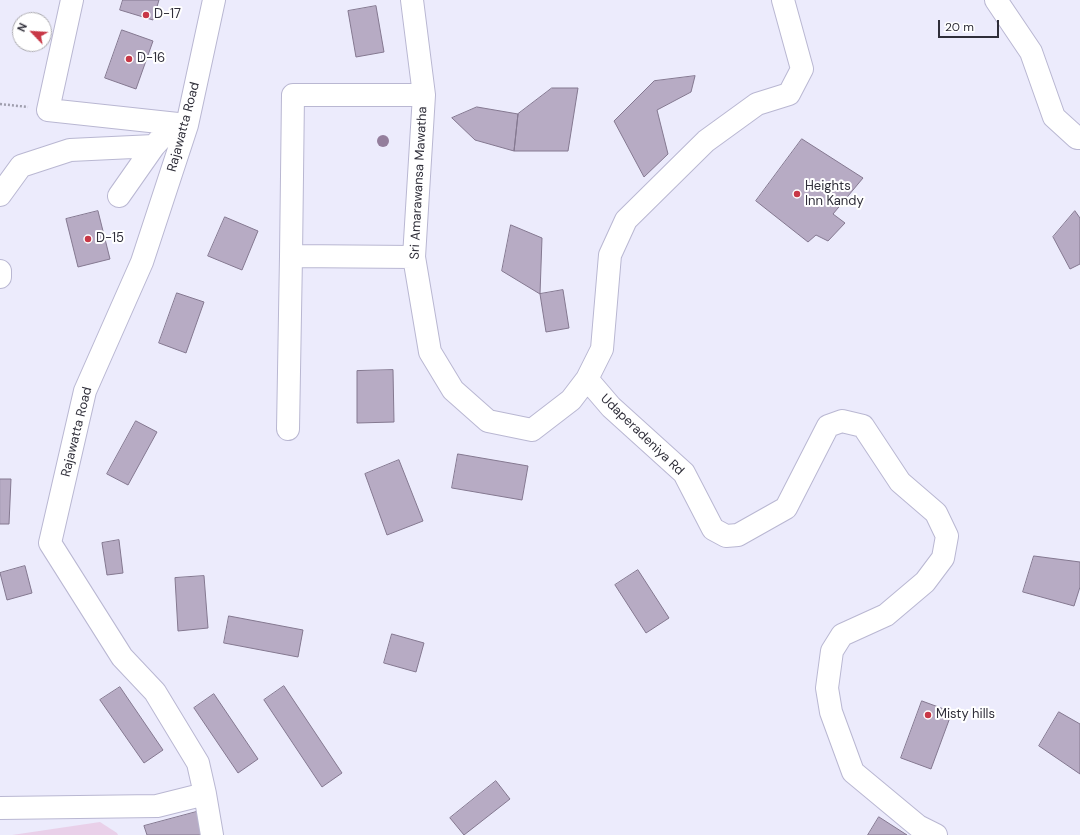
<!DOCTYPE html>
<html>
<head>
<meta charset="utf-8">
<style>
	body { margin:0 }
	#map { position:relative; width:1080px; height:835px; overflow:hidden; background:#ecebfc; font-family:"DM Sans",sans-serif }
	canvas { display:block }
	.north { position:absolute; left:12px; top:12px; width:40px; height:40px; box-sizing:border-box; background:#fff; border:1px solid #acabb0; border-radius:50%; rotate:295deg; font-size:11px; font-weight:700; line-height:16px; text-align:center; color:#2f2e39 }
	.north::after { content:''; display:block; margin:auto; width:14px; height:18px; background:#c83746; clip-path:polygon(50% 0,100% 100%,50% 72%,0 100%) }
	.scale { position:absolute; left:938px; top:20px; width:61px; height:18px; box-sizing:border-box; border:2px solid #2f2e39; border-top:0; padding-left:5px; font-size:12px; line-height:14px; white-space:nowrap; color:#2f2e39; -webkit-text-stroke:3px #fff; paint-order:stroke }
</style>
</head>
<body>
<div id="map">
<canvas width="1080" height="835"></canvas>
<div class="north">N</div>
<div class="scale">20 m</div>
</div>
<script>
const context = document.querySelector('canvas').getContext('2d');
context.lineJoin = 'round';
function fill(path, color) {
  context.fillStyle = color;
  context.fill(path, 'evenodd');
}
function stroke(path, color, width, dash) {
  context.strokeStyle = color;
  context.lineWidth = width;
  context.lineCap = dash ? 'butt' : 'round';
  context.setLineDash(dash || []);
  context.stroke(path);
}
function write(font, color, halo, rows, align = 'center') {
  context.font = font + ' "DM Sans",sans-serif';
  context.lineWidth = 4;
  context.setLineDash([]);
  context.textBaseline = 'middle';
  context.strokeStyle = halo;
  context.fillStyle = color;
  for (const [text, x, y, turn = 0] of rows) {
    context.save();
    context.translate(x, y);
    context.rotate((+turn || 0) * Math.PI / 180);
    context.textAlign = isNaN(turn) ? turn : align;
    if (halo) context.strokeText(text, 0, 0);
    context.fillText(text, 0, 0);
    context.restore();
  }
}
fill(new Path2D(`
	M100 822 117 833 118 835H12Z`), '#e9d0e9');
const building = new Path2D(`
	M123 0H159L153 20 120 10Z
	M376 6 384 52 356 57 348 11Z
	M122 30 153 41 136 89 105 78Z
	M695 76 691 92 657 110 668 154 644 177 614 121 654 81Z
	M552 88H578L568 151H514L518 114Z
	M477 107 518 114 514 151 475 140 452 118Z
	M802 139 863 178 833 214 845 223 828 241 816 235 808 242 756 201Z
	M98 211 110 259 78 267 66 219Z
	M1075 211 1080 218V264L1070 269 1053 237Z
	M225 217 258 231 242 270 208 256Z
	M511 225 542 238 540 294 502 271Z
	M563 290 569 328 546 332 540 294Z
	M177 293 204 302 186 353 159 343Z
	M393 370 394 422 357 423V371Z
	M136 421 157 432 128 485 107 474Z
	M458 454 528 466 522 500 452 488Z
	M399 460 423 521 387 535 365 474Z
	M0 479H11L9 524H0Z
	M119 540 123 573 107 575 102 543Z
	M1034 556 1080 562V587L1074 606 1023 592Z
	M25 566 32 593 7 600 0 573Z
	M638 570 669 618 646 633 615 585Z
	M204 576 208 628 178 631 175 578Z
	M229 616 303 630 298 657 224 643Z
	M392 634 424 643 416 672 384 663Z
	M284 686 342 773 322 787 264 700Z
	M120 687 163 750 144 763 100 700Z
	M214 694 258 759 238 773 194 708Z
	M922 701 952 712 931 769 901 758Z
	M1059 712 1080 724V774L1039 746Z
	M496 781 510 799 464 835 450 818Z
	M200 811 206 833 200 835H147L144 826Z
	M879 817 907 835H868Z`);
fill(building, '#b7abc4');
stroke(building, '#847890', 1);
const minor = new Path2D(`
	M72 0 48 110 187 125
	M412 0 424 95 414 257 430 352 453 390 488 421 532 430 571 400 587 379 602 349 610 255 626 220 706 141 757 104 789 94 802 69 783 0
	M996 0 1031 52 1054 117 1077 138H1080
	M0 195 21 166 70 150 154 146 173 125
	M119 196 154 146
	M414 257 291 256 293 95H424
	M0 271V277
	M587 379 611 407 684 473 713 529 726 536 738 535 786 508 828 426 842 421 863 426 900 482 936 513 947 536 943 558 925 582 886 615 842 635 832 651 827 688 831 712 853 772 918 826 936 835
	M288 429 291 256
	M0 808 157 806 205 794
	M212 835 205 794 198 763 155 692 122 657 50 543 85 391 142 262 187 125 214 0`);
stroke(minor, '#b9b7d2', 24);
stroke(new Path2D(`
	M0 104 28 107`), '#a09fae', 2.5, [2, 2]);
stroke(minor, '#fff', 22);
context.fillStyle = '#947e9c';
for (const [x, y] of [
	[383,141]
]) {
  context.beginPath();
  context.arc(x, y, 6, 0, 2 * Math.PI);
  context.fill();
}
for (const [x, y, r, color] of [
	[146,15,4,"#c83746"],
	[129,59,4,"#c83746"],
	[797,194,4,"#c83746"],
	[88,239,4,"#c83746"],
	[928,715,4,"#c83746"]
]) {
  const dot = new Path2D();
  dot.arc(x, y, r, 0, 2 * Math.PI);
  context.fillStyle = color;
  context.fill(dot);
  stroke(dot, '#fff', 1.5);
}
write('13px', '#2f2e39', '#fff', [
	["D-17",154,15],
	["D-16",137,59],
	["Heights",805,187],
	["Inn Kandy",805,202],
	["D-15",96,239],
	["Misty hills",936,715]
], 'left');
write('13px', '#2f2e39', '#fff', [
	["Rajawatta Road",184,127,-75],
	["Sri Amarawansa Mawatha",419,183,-87],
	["Rajawatta Road",77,432,-76],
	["Udaperadeniya Rd",642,435,44]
]);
</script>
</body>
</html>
